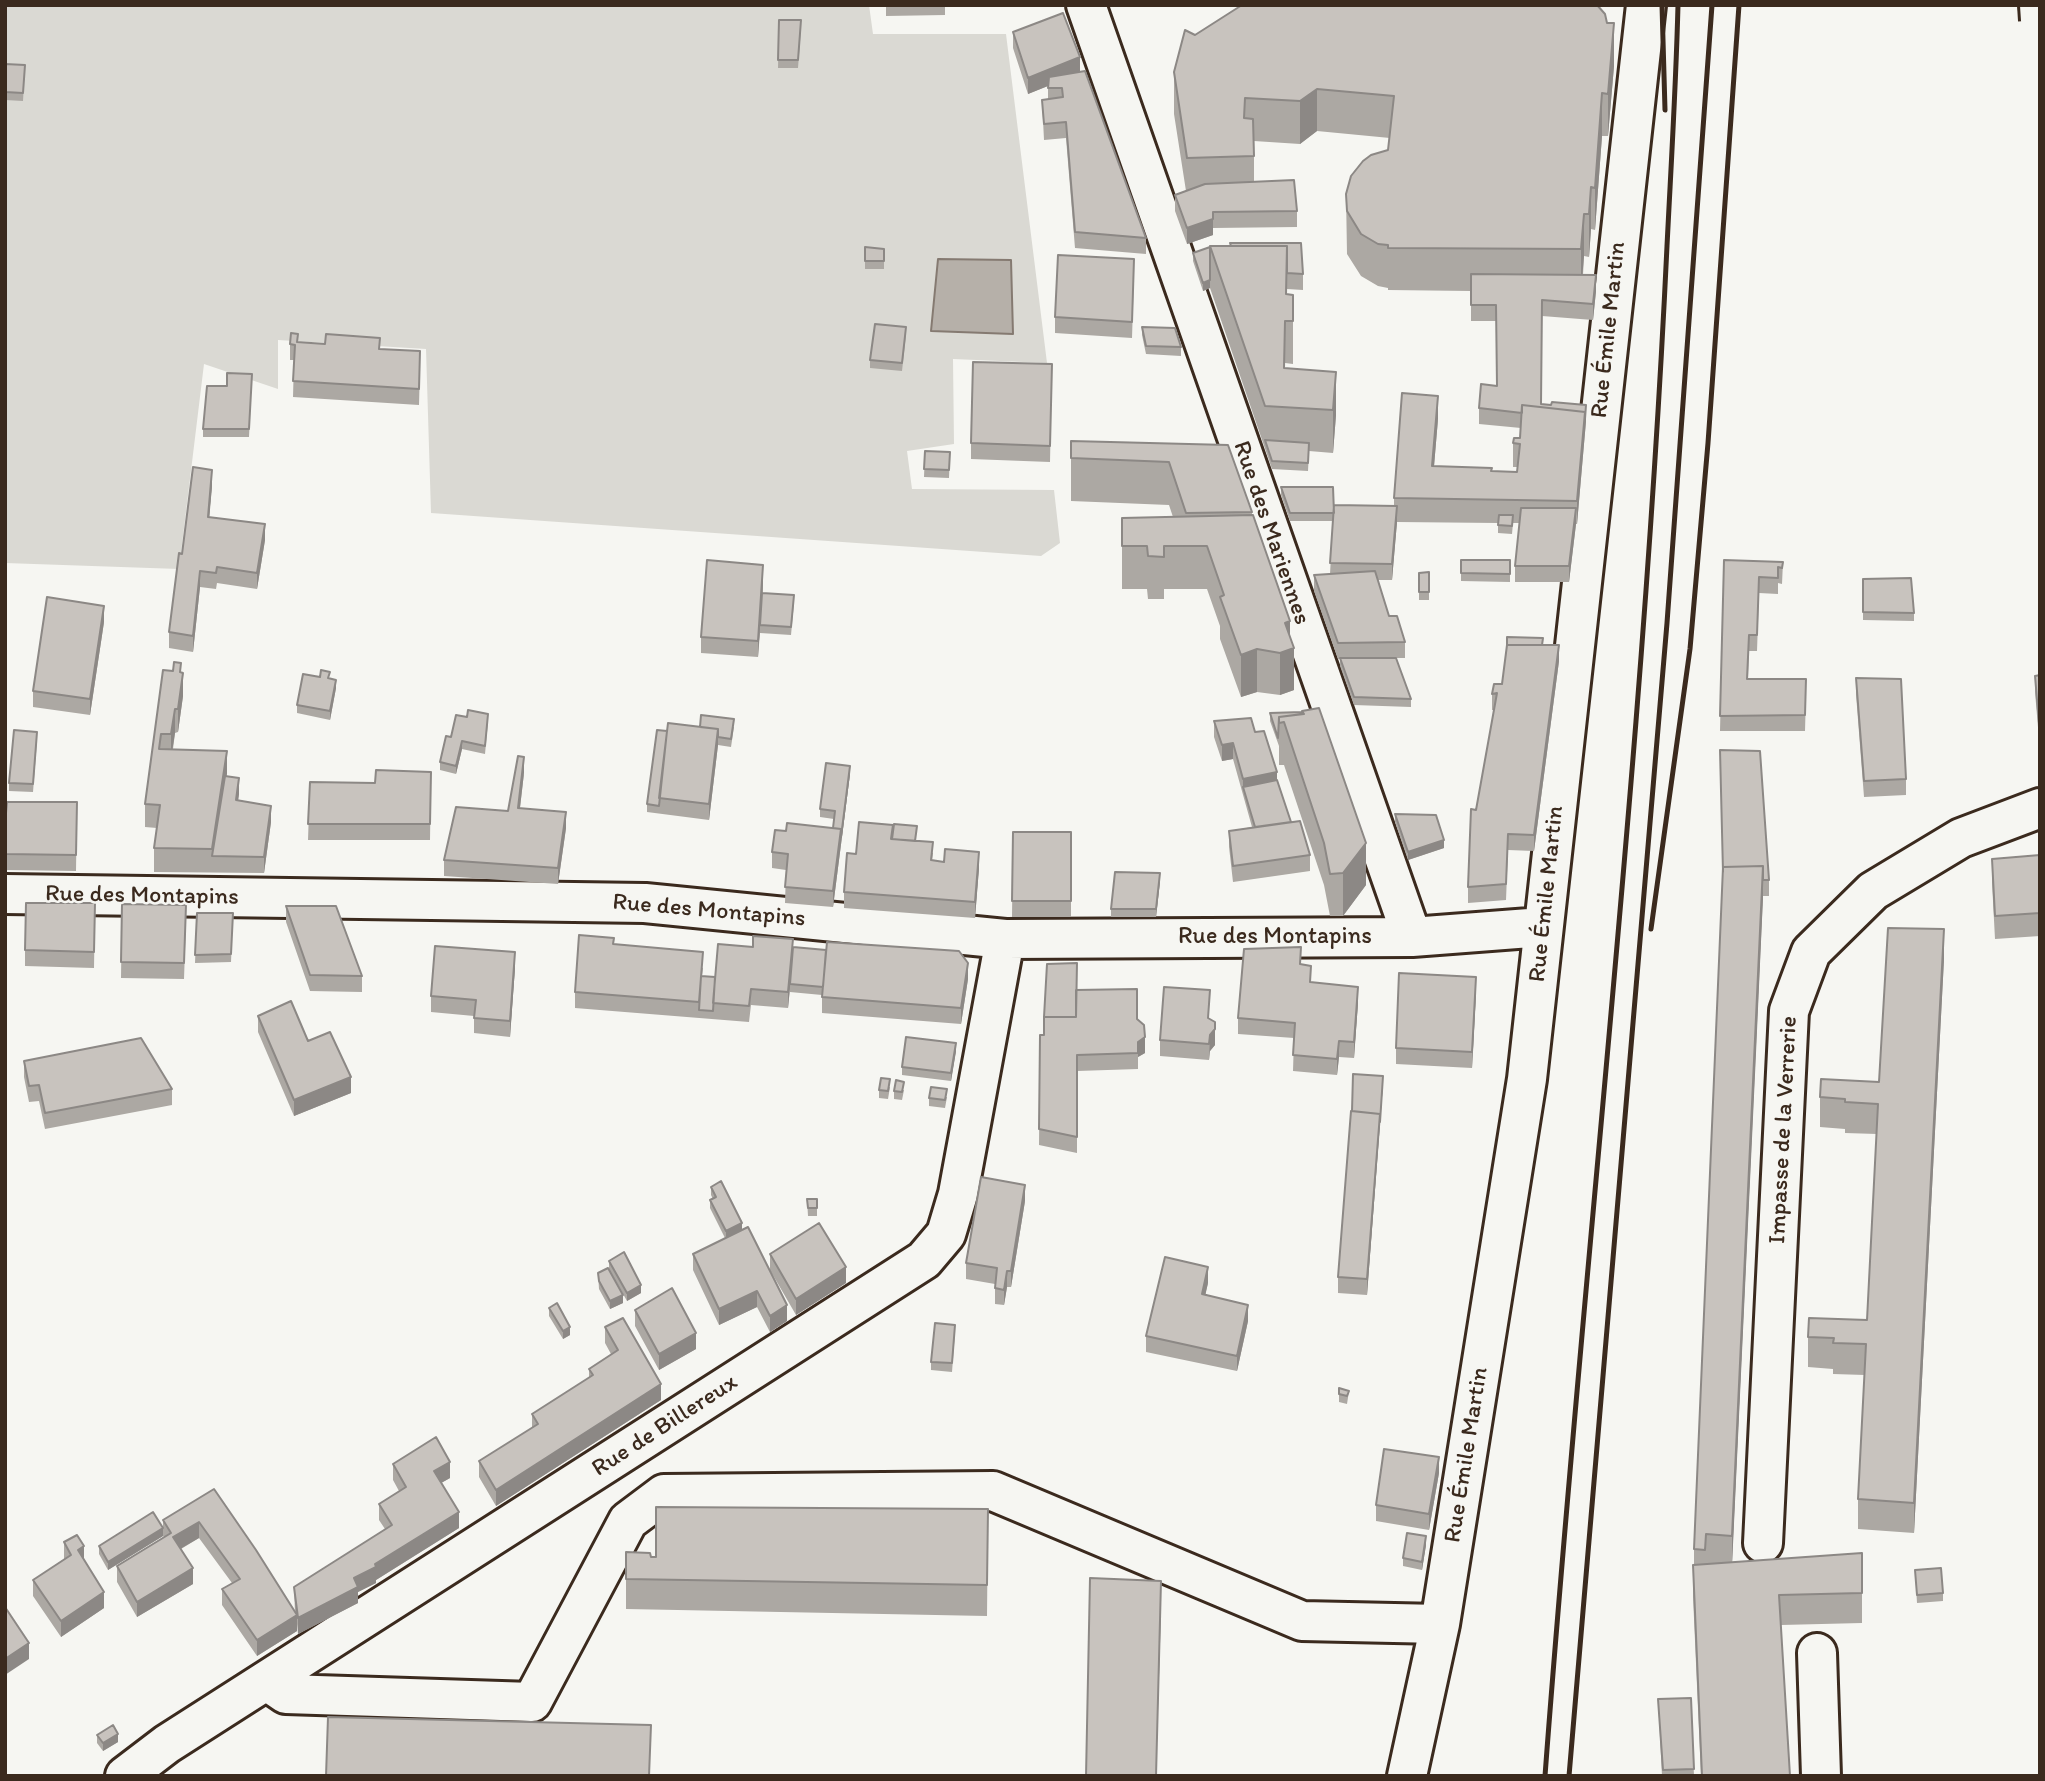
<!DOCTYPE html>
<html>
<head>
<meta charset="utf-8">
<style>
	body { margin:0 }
	#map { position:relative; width:2045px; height:1781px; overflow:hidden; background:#f6f6f2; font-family:Itim,sans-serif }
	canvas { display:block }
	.frame { position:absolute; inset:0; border:7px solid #3b2a1e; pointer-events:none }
</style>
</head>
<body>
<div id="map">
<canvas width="2045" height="1781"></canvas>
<div class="frame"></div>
</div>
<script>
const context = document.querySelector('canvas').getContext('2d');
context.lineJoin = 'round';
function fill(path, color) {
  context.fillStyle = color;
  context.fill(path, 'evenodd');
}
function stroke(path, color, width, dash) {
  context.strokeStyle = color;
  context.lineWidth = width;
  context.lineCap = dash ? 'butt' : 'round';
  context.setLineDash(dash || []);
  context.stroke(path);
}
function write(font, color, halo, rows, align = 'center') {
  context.font = font + ' Itim,sans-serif';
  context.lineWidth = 5;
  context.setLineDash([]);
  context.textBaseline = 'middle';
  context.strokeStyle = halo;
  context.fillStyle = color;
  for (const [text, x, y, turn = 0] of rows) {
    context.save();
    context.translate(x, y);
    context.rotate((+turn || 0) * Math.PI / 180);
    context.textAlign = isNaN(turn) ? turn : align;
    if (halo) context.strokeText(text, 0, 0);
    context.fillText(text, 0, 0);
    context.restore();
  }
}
fill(new Path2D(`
	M5 5H869L873 34H1006L1047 363 953 359 954 444 907 451 912 489 1054 490 1060 543 1041 556 431 513 426 349 278 340V389L204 364 179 569 5 563Z`), '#dad9d3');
const water = new Path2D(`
	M938 259 1011 260 1013 334 931 331Z`);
fill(water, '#b6b0a9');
stroke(water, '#857a71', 2);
const minor = new Path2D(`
	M1086 5 1412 937 1543 927
	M5 894 645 903 1005 939 1412 937
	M1763 1543 1789 1011 1811 952 1873 891 1961 838 2040 808
	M1817 1653 1821 1776
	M267 1681 286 1694 532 1702 628 1521 664 1494 993 1491 1302 1621 1440 1624
	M125 1776 167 1744 924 1260 946 1234 958 1194 1005 939
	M1407 1776 1440 1624 1527 1079 1646 5`);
stroke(minor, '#3b2a1e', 44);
stroke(minor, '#f6f6f2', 38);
stroke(new Path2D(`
	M1662 5 1665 110
	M1651 929 1690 649 1708 443 1739 5
	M1545 1776C1583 1266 1643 757 1667 246 1671 166 1676 86 1678 5
	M1569 1776 1667 623 1712 5`), '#3b2a1e', 5);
const majorBridge = new Path2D(`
	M2039 5 2040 20`);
stroke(majorBridge, '#3b2a1e', 44, []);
stroke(majorBridge, '#f6f6f2', 38);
fill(new Path2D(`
	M886 5H945V15L886 16Z
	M779 20 801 28 798 68H778Z
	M1013 32 1080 72 1146 238V254L1075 248 1066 138 1044 140 1042 100 1048 99V86L1028 94 1013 48Z
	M1195 35 1614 66 1608 136H1602L1595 230 1591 229 1589 257 1584 256 1583 275 1596 291 1593 320 1542 316 1541 404 1586 421 1577 524H1576L1569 582H1515V566L1520 523H1513L1512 534 1498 533V523L1397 522 1392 580H1378L1389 616 1405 642V658H1379L1411 699V707L1354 705 1340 666V659H1338L1314 591V575L1330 574 1333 521H1290L1281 495V487L1334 508 1394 506V498L1438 419 1434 466 1492 471 1517 472V467H1513V443L1520 438 1521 428 1479 424V408L1497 385 1496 321H1471V291L1388 290V288L1378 286 1361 276 1347 254 1346 194 1388 150 1390 138 1317 131 1300 144 1254 141V182L1297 211V227L1213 228V235L1187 244 1175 211V195L1186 191 1174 114V72Z
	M5 64 25 65 23 101 5 100Z
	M1230 243 1303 274V290L1287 289V295H1293V364L1285 363V368L1336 372V415L1333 453 1309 451 1308 471 1272 469 1210 288 1203 291 1193 261V253L1210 247 1230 246Z
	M865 247 884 249V269H865Z
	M1134 275 1132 338 1055 333V317Z
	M1142 327 1181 347V356L1146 354 1142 335Z
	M906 335 902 371 870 368V360Z
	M298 342 380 349 420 367 419 405 293 397 294 360H290V344Z
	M1052 364 1050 462 971 459V443Z
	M252 374 249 437H203V429L227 386Z
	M1071 441 1228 445 1252 512V515L1290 637 1294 690 1280 695 1257 692 1241 697 1220 639V626L1207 589H1164V599H1148L1147 589H1122V518L1173 517 1169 505 1071 501Z
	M925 451 950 452 949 478 924 477Z
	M212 486 209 517 265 540 257 589 217 583 216 589 200 587 193 652 169 648V632L182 554Z
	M1461 560H1510V582L1461 581Z
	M1724 560 1783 562 1782 584 1778 583V594L1759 593 1757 651H1749L1748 679 1806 695 1805 731H1720Z
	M1429 572V600H1419V573Z
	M1863 579 1914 613V621L1863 620Z
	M763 581V593L794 603 791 635 760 633 758 657 701 653V637Z
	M104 622 90 715 33 707V691Z
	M1543 645 1559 661 1534 851 1508 850 1506 900 1468 903V887L1476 810 1494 710H1492V694Z
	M173 671 181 673 183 696 178 732 175 733 173 749 227 776 239 794 238 800 271 822 264 873 154 872V848L157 828 145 827V804Z
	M2040 675V751L2035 692V676Z
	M330 678 336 688 330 720 297 713V705Z
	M1856 678 1906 779V795L1864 797 1856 694Z
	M1302 712 1366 885 1343 916H1330L1324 885 1284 765H1279V746L1270 721V713Z
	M1214 721 1255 732 1277 780 1291 822 1310 855V871L1233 882 1229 847V831L1252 827 1233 759 1222 761 1214 737Z
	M488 722 485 754 462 749 456 774 440 770V762L451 737Z
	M700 727H734L731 747 718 745 709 820 647 812V804L667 731Z
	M37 741 33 792 9 791V783Z
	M1760 751 1769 880V896H1763L1732 1562 1862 1553V1623L1781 1625 1790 1776H1701L1693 1596V1565H1694V1549Z
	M431 772 430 840H308L310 782 375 783Z
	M524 773 520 808 566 828 558 884 444 876V860L508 811Z
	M850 774 833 907 785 903 786 870 772 868V852L786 831 833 828 834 819 820 817V809Z
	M77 802 76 871 5 870V824Z
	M1395 814 1444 848 1408 860 1395 822Z
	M1013 832H1071V917H1012Z
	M916 841 933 853 932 861 979 868 975 918 844 908V892L856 854Z
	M2040 855V936L1995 939 1992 882V859Z
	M1160 881 1156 917H1111V909Z
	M95 903 94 968 25 966V950Z
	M122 904 186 921 184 979 121 978Z
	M286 906 362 976V992L310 991 286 922Z
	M197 913H233L231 962 195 963Z
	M614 944 703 968 702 976 715 977 753 947H793L968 979 961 1024 822 1013V995L790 992V989L788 1008 751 1005 749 1022 575 1008V992Z
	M1944 959 1914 1533 1858 1529V1499L1865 1375 1833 1374V1369L1808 1367V1337L1867 1320 1877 1134 1845 1133V1129L1820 1127V1097L1879 1082Z
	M1301 965 1311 982 1358 1003 1354 1058 1339 1057 1337 1075 1293 1071 1294 1038 1238 1034V1018Z
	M515 968 510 1037 474 1033V1016L431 1012V996Z
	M1077 990 1137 1019 1145 1053 1138 1057V1069L1077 1071V1153L1039 1145 1040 1035H1044Z
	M1476 993 1472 1068 1396 1064V1048Z
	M258 1016 308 1041 351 1093 294 1116 258 1032Z
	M1209 1018 1215 1045 1210 1051 1209 1060 1160 1056V1040Z
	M956 1051 951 1081 902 1075V1067Z
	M24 1061 172 1089V1105L45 1129 39 1101 29 1102 24 1077Z
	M1383 1084 1367 1295 1338 1293V1277Z
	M890 1087 888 1099 879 1098V1090Z
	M904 1090 902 1100 894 1099V1091Z
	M947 1097 945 1108 929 1106V1098Z
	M711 1187 742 1230 787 1321 770 1332 757 1307 719 1325 693 1270V1254L725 1238 710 1208V1200L713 1199 711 1195Z
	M807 1199H817V1216H808Z
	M1025 1201 1011 1287H1007L1004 1305 995 1304V1284L966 1279V1263Z
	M770 1254 846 1283 796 1315 770 1270Z
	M609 1261 641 1293 627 1301 609 1269Z
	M598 1273 623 1303 610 1309 599 1289Z
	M1208 1283 1205 1295 1248 1321 1237 1371 1146 1352V1336Z
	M549 1308 570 1335 563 1339 549 1316Z
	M635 1310 696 1349 659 1370 635 1326Z
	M605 1327 661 1400 496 1506 479 1477V1461L532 1428V1414L589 1378V1369L611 1354 605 1343Z
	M955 1333 952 1372 931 1370V1362Z
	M1349 1391 1347 1404 1339 1402V1394Z
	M393 1464 450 1478 441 1483 459 1528 376 1580V1583L358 1592V1603L298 1634 297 1624V1631L257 1656 222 1605V1589L232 1583 199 1538 181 1549 193 1584 137 1617 117 1582V1566L164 1537 163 1536 108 1570 99 1554V1546L163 1528V1520L214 1489 295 1613 294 1587 385 1529 379 1520V1504L399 1491 393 1480Z
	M1439 1473 1429 1530 1376 1521V1505Z
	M988 1509 987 1616 626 1609V1552L656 1557Z
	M64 1542 84 1560 104 1608 61 1637 33 1596V1580L64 1559Z
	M1426 1545 1422 1570 1403 1566V1558Z
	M1915 1570 1943 1593V1601L1917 1603Z
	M1691 1698 1694 1776H1662L1658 1699Z
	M97 1735 118 1742 103 1751 97 1743Z`), '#aca8a3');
fill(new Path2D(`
	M1614 23V66L1608 136V94Z
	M1080 57V73L1028 94V78Z
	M1317 89V131L1300 144V101Z
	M1602 93V136L1595 230V188Z
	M1591 187V229L1589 257V214Z
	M1584 214V256L1581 292V249Z
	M1213 219V235L1187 244V228Z
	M1596 275V291L1593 320V304Z
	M1210 280V288L1203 291V283Z
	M1336 372V415L1333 453V410Z
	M1438 396V419L1432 490V466Z
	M1586 405V421L1577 524V501Z
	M212 470V486L208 533V517Z
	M1397 506V522L1392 580V564Z
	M1576 508V524L1569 582V566Z
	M265 524V540L257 589V573Z
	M763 565V581L758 657V641Z
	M200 571V587L193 652V636Z
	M104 606V622L90 715V699Z
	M1290 621V649L1294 648V690L1280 695V653L1285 623Z
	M1559 645V661L1534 851V835Z
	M1257 649V692L1241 697V655Z
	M181 663V683L183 673V696L178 732V709Z
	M336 680V688L330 720V711Z
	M175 709V733L171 758V734Z
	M718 729V745L709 820V804Z
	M462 741V749L456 774V766Z
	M1233 743V759L1222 761V745Z
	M227 751V774L214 856H212V849Z
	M524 757V773L518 824V808Z
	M850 766V774L833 907V891Z
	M1277 772V788L1243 787V795V779Z
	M239 778V794L236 816V800Z
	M271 806V822L264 873V857Z
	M566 812V828L558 884V868Z
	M1444 840V848L1408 860V852Z
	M1366 843V885L1343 916V873Z
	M979 852V868L975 918V902Z
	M1763 866V897L1756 1053 1732 1566V1536Z
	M1160 873V881L1156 917V909Z
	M1944 929V959L1914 1533V1503Z
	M793 939V955L788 1008V992Z
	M515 952V968L510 1037V1021Z
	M968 963V979L961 1024V1008Z
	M1476 977V993L1472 1068V1052Z
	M1358 987V1003L1354 1058V1042Z
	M1215 1022V1045L1210 1051 1209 1060 1210 1035Z
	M1145 1037V1053L1138 1057V1042Z
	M1339 1041V1057L1337 1075V1059Z
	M956 1043V1051L951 1081V1073Z
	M1383 1076V1084L1367 1295V1279Z
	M351 1077V1093L294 1116V1100Z
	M1025 1185V1201L1011 1287V1271Z
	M742 1223V1231L726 1239V1231Z
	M846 1267V1283L796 1315V1299Z
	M1208 1267V1283L1202 1310V1294Z
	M1007 1271V1287L1004 1305V1290Z
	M641 1285V1293L627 1301V1293Z
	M757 1291V1307L719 1325V1309Z
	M623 1295V1303L610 1309V1301Z
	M787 1305V1321L770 1332V1316Z
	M1248 1305V1321L1237 1371V1356Z
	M570 1327V1335L563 1339V1331Z
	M696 1333V1349L659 1370V1354Z
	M661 1384V1400L496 1506V1490Z
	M1439 1457V1473L1429 1530V1514Z
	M450 1462V1478L434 1487V1471Z
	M459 1512V1528L376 1580V1583L358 1592V1603L298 1634V1618L375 1564Z
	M199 1522V1538L173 1553V1537Z
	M163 1528V1536L108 1570V1562Z
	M1426 1536V1545L1422 1570V1562Z
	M84 1546V1562L78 1550Z
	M193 1568V1584L137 1617V1602Z
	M1161 1581V1611L1156 1776Z
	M104 1592V1608L61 1637V1621Z
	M297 1615V1631L257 1656V1640Z
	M29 1643V1659L5 1675V1659Z
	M118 1734V1742L103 1751V1743Z`), '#8c8885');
const building = new Path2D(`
	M1242 5H1597L1605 14 1607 23H1614L1608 94 1602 93 1595 188 1591 187 1589 214H1584L1581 249 1388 248V245L1378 244 1361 234 1347 211 1346 194 1351 176 1363 161 1371 155 1388 150 1394 96 1317 89 1300 101 1245 98 1244 118 1253 119 1254 156 1187 158 1174 72 1185 30 1195 35Z
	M1063 13 1080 57 1028 78 1013 32Z
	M779 20H801L798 60H778Z
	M5 64 25 65 23 93 5 92Z
	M1085 71 1146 238 1075 232 1066 122 1044 124 1042 100 1063 97 1062 88H1048L1049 77Z
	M1294 180 1297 211 1213 212V219L1187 228 1175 195 1205 184Z
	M1230 243H1301L1303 274 1287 273V246H1231Z
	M1210 246H1287L1286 294 1293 295V321H1285L1284 368 1336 372 1333 410 1265 406Z
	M865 247 884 249V261H865Z
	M1210 247V280L1203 283 1193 253Z
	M1058 255 1134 259 1132 322 1055 317Z
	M1471 274 1596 275 1593 304 1542 300 1541 404 1551 405 1552 402 1586 405 1585 419V412L1522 405V413L1479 408 1481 384 1497 386 1496 305H1471Z
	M875 324 906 327 902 363 870 360Z
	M1142 327 1175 328 1181 347 1146 346Z
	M291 333 298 334 297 342 325 344 326 334 380 338 379 349 420 351 419 389 293 381 295 345 290 344Z
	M973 362 1052 364 1050 446 971 443Z
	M227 373 252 374 249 429H203L207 386H227Z
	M1402 393 1438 396 1432 466 1492 468 1491 471 1517 472 1520 444 1513 443 1514 438H1520L1522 405 1585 412 1577 501 1394 498Z
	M1265 440 1309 443 1308 463 1272 461Z
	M1071 441 1228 445 1252 512 1186 513 1169 462 1071 458Z
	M925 451 950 452 949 470 924 469Z
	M193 467 212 470 208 517 265 524 257 573 217 567 216 573 200 571 193 636 169 632 179 553 182 554Z
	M1281 487H1333L1334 513H1290Z
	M1334 505 1397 506 1392 564 1330 563Z
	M1521 508H1576L1569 566H1515Z
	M1253 515 1290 621 1285 623 1294 648 1280 653 1257 649 1241 655 1220 597 1224 595 1207 546H1164V557L1148 556 1147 546H1122V518Z
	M1499 515H1513L1512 526 1498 525Z
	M707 560 763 565 758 641 701 637Z
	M1461 560H1510V574L1461 573Z
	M1724 560 1783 562 1782 568 1778 567V578L1759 577 1757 635H1749L1747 679H1806L1805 715 1720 716Z
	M1375 571 1389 616H1397L1405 642 1338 643 1314 575Z
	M1429 572V592H1419V573Z
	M1911 578 1914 613 1863 612V579Z
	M762 593 794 595 791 627 760 625Z
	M47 597 104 606 90 699 33 691Z
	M1507 637 1543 638 1542 645H1507Z
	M1507 645H1559L1534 835 1508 834 1506 884 1468 887 1471 809 1476 810 1497 693 1492 694 1494 684H1502Z
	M1340 658H1396L1411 699 1354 697Z
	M174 662 181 663 180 672 183 673 178 709H175L171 734H161L159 749 227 751 212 849 154 848 160 805 145 804 163 670 173 671Z
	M321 670 330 672 328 678 336 680 330 711 297 705 303 674 320 677Z
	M2040 675V735L2035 676Z
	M1856 678 1901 679 1906 779 1864 781Z
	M1319 708 1366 843 1343 873 1330 874 1324 843 1284 722 1279 723V717L1304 714 1302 711Z
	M468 710 488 714 485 746 462 741 456 766 440 762 446 736 451 737 456 715 467 717Z
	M1302 712V714L1279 717 1278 738 1270 713Z
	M701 715 734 719 731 739 718 737V729L700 727Z
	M1251 718 1255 732 1264 731 1277 772 1243 779 1233 743 1222 745 1214 721Z
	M668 723 718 729 709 804 659 798Z
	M14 730 37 732 33 784 9 783Z
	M657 730 667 731 659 806 647 804Z
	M1720 750 1760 751 1769 880H1763V866L1723 867V872Z
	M518 756 524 757 518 808 566 812 558 868 444 860 456 807 508 811Z
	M826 763 850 766 841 837V829L833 828 835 811 820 809Z
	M376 770 431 772 430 824H308L310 782 375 783Z
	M225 776 239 778 236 800 271 806 264 857 212 856Z
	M1277 780 1291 822 1255 827 1243 787Z
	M7 802H77L76 855 5 854V824Z
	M1395 814 1436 815 1444 840 1408 852Z
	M1300 821 1310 855 1233 866 1229 831Z
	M859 822 893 825 891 839 933 842 931 860 944 862 945 849 979 852 975 902 844 892 847 853 856 854Z
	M787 823 841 829 833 891 785 887 788 854 772 852 775 830 786 831Z
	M894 824 917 826 915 841 892 839Z
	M1013 832H1071V901H1012Z
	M2040 855V913L1995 916 1992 859Z
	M1763 866 1732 1536 1706 1534 1705 1550 1694 1549 1723 867Z
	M1115 872 1160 873 1156 909H1111Z
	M26 903H95L94 952 25 950Z
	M122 904 186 905 184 963 121 962Z
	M286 906H336L362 976 310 975Z
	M197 913H233L231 954 195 955Z
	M1888 928 1944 929 1914 1503 1858 1499 1866 1344 1833 1343 1834 1338 1808 1337 1809 1318 1867 1320 1878 1104 1845 1102V1099L1820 1097 1821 1079 1879 1082Z
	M579 935 614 938 613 944 703 952 699 1002 575 992Z
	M753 936 793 939 788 992 751 989 749 1006 713 1003 718 944 753 947Z
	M827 942 959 951 968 963 961 1008 822 997Z
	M435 946 515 952 510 1021 474 1018 476 1000 431 996Z
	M793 947 826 950 823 987 790 984Z
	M1301 947 1300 964 1311 966 1310 982 1358 987 1354 1042 1339 1041 1337 1059 1293 1055 1295 1023 1238 1018 1244 949Z
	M1077 963 1076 1017H1044L1047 964Z
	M1399 973 1476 977 1472 1052 1396 1048Z
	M701 976 715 977 713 1011 699 1010Z
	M1164 987 1210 990 1208 1018 1215 1022V1029L1210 1035 1209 1044 1160 1040Z
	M1137 989V1019L1144 1025 1145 1037 1138 1042V1053L1077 1055V1137L1039 1129 1040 1035H1044V1017H1076V990Z
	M291 1001 308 1041 330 1032 351 1077 294 1100 258 1016Z
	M906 1037 956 1043 951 1073 902 1067Z
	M141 1038 172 1089 45 1113 39 1085 29 1086 24 1061Z
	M1353 1074 1383 1076 1380 1122V1114L1352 1111Z
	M881 1078 890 1079 888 1091 879 1090Z
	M896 1080 904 1082 902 1092 894 1091Z
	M931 1087 947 1089 945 1100 929 1098Z
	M1351 1111 1380 1114 1367 1279 1338 1277Z
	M981 1177 1025 1185 1011 1271H1007L1004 1290 995 1288 997 1268 966 1263Z
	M721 1181 742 1223 726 1231 710 1200 716 1197 711 1187Z
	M807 1199H817V1208H808Z
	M819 1223 846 1267 796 1299 770 1254Z
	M748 1227 787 1305 770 1316 757 1291 719 1309 693 1254Z
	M624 1252 641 1285 627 1293 609 1261Z
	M1165 1257 1208 1267 1202 1294 1248 1305 1237 1356 1146 1336Z
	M608 1268 623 1295 610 1301 599 1281 598 1273Z
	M672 1288 696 1333 659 1354 635 1310Z
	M557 1303 570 1327 563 1331 549 1308Z
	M623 1318 661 1384 496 1490 479 1461 538 1424 532 1414 593 1375 589 1369 618 1350 605 1327Z
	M935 1323 955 1325 952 1363 931 1362Z
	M1339 1388 1349 1391 1347 1396 1339 1394Z
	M436 1437 450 1462 434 1471 459 1512 375 1564 376 1567 354 1578 358 1587 298 1618 294 1587 392 1525 379 1504 406 1487 393 1464Z
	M1384 1449 1439 1457 1429 1514 1376 1505Z
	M214 1489 256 1550 297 1615 257 1640 222 1589 240 1579 199 1522 173 1537 193 1568 137 1602 117 1566 171 1533 163 1520Z
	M656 1507 988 1509 987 1585 626 1579V1552L650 1553 651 1557H656Z
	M153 1512 163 1528 108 1562 99 1546Z
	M1407 1533 1426 1536 1422 1562 1403 1558Z
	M77 1535 84 1546 78 1550 104 1592 61 1621 33 1580 71 1555 64 1542Z
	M1862 1553V1593L1779 1595 1790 1776H1702L1693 1565Z
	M1941 1568 1943 1593 1917 1595 1915 1570Z
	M1090 1578 1161 1581 1156 1776H1086Z
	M5 1607 29 1643 5 1659Z
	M1691 1698 1694 1769 1663 1770 1658 1699Z
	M328 1717 651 1725 649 1776H326Z
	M113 1725 118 1734 103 1743 97 1735Z`);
fill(building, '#c8c3be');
stroke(building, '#8c8885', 2);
write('24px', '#3b2a1e', '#f6f6f2', [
	["Rue Émile Martin",1609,330,-84],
	["Rue des Mariennes",1271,533,71],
	["Rue Émile Martin",1547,894,-84],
	["Rue des Montapins",142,896,1],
	["Rue des Montapins",709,911,5],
	["Rue des Montapins",1275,937],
	["Impasse de la Verrerie",1784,1130,-87],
	["Rue de Billereux",665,1426,-33],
	["Rue Émile Martin",1467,1455,-81]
]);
</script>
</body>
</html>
